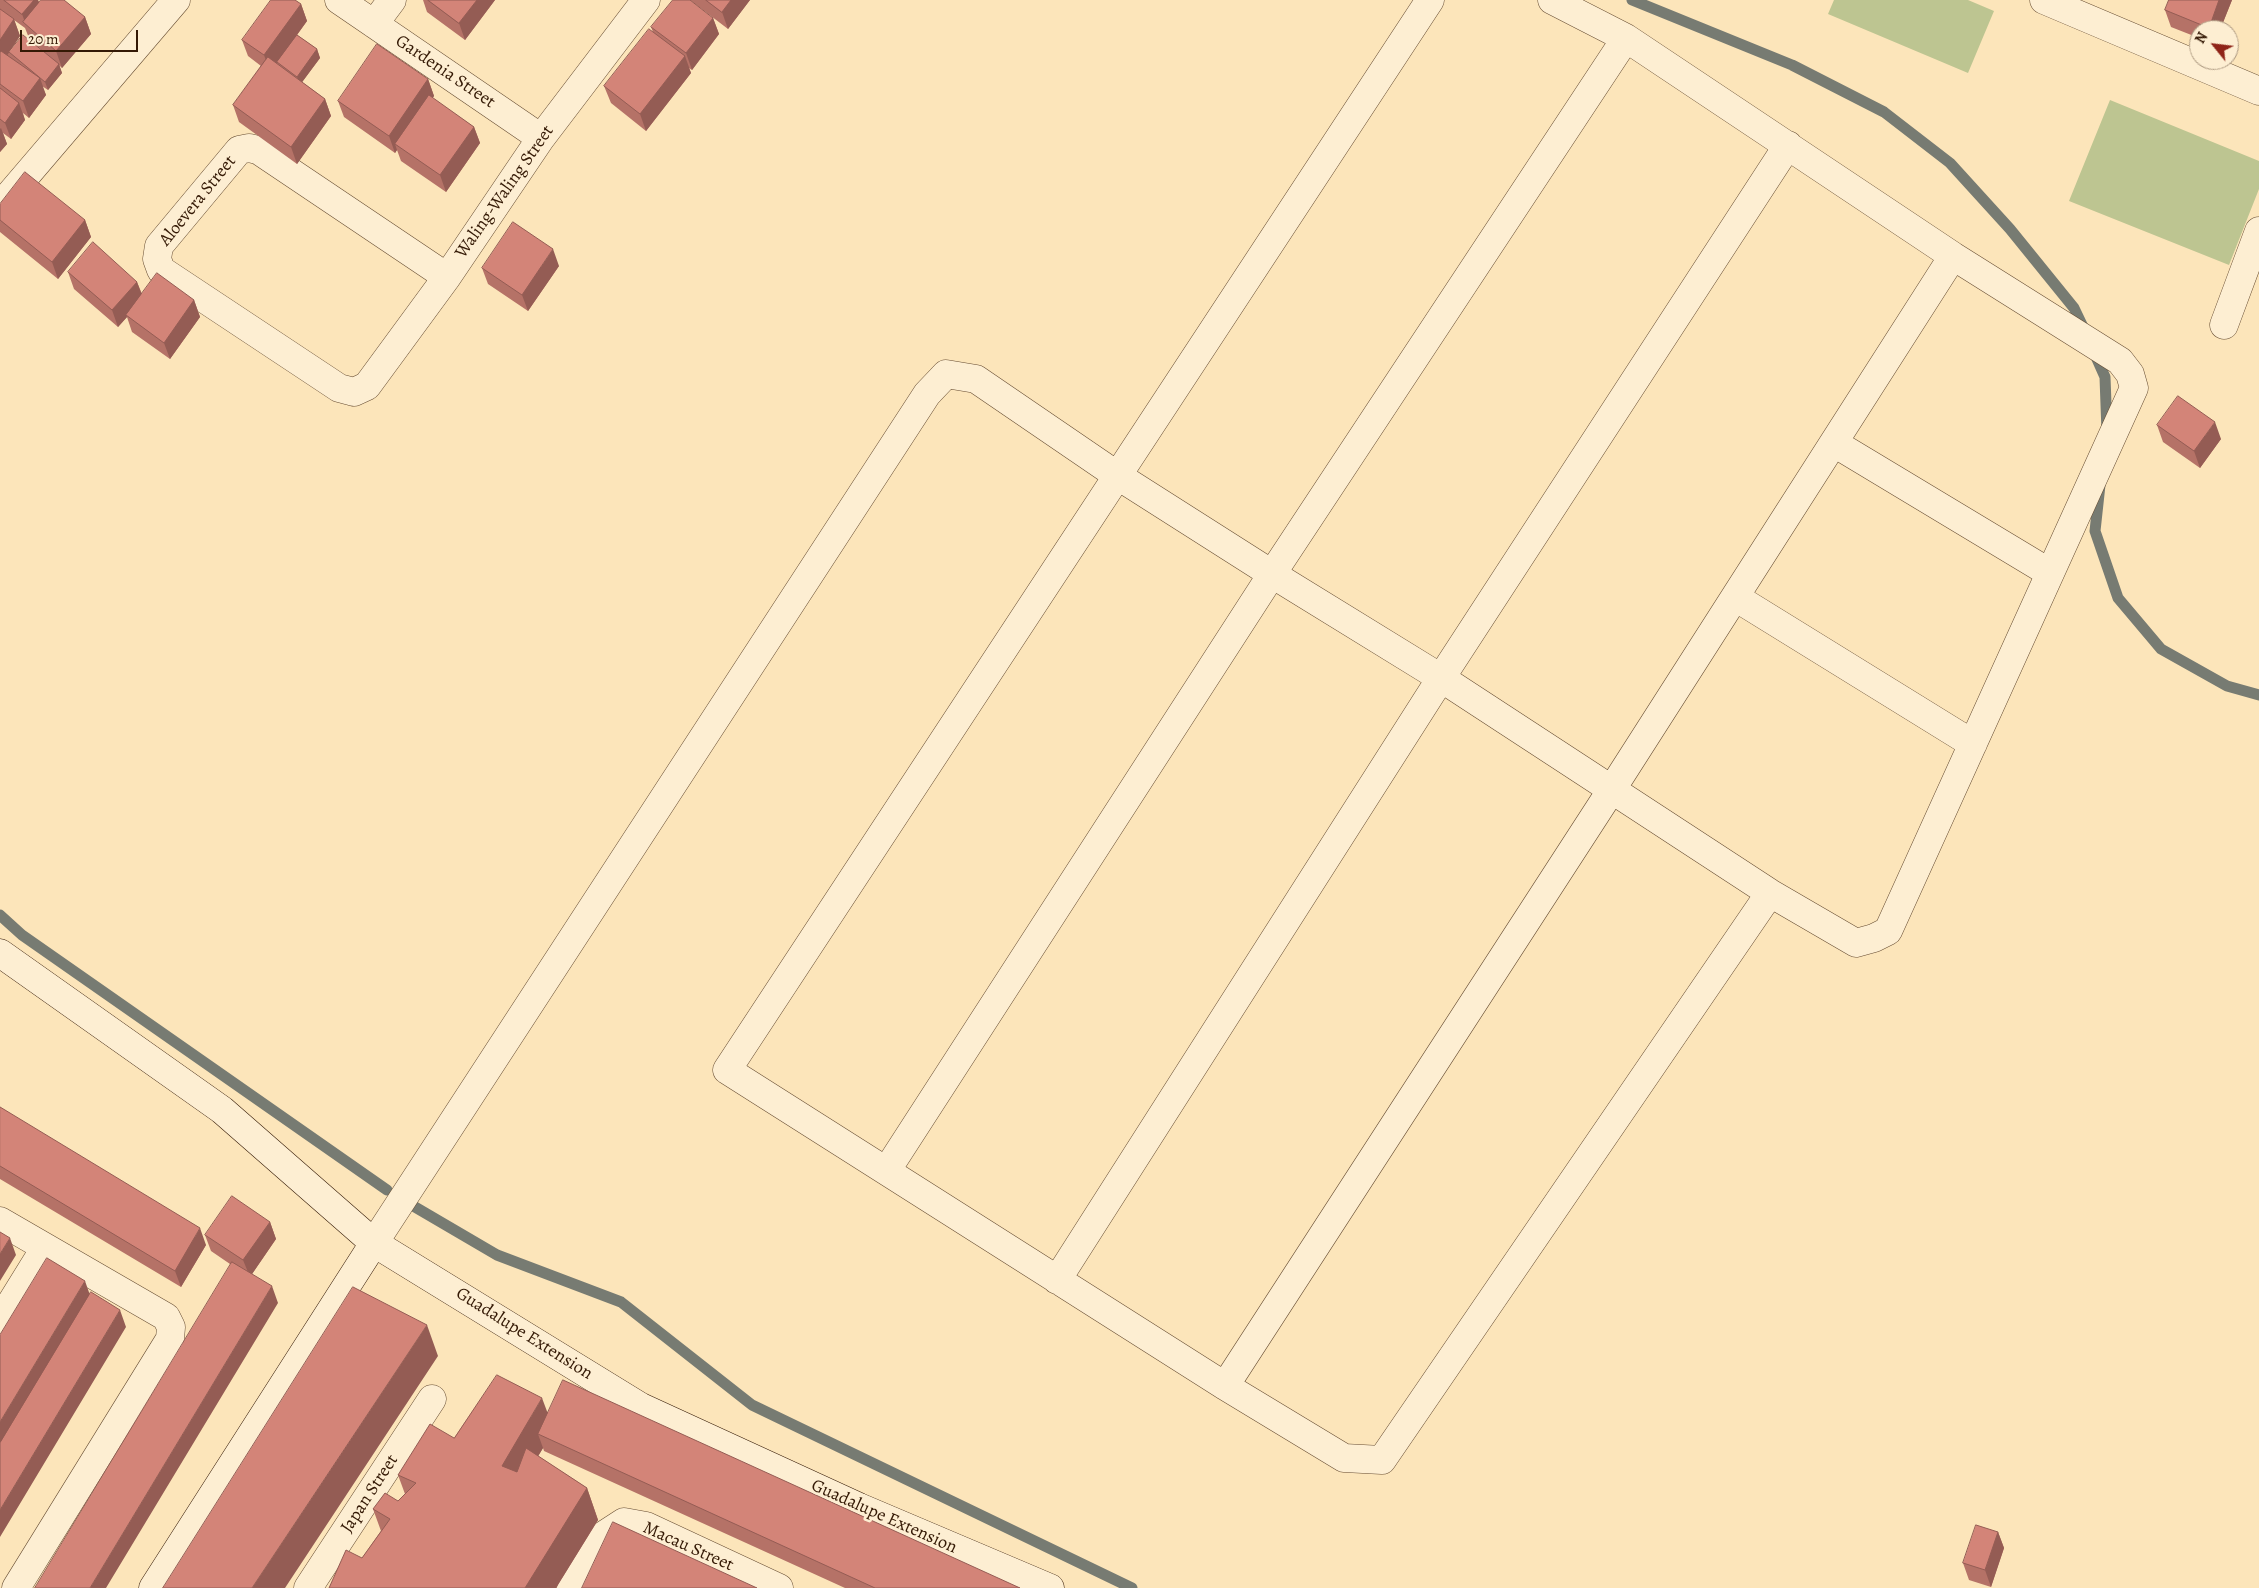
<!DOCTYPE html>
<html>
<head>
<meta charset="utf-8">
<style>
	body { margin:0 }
	#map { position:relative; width:2259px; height:1588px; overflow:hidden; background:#fce5ba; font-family:Alegreya,serif }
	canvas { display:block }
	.north { position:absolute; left:2189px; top:20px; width:50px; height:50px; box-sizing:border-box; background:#fdeed2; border:1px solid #ad9980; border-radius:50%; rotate:299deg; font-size:14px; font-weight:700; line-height:20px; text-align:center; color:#341905 }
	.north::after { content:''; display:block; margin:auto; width:18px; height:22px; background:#8f2418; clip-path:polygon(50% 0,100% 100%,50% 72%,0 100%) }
	.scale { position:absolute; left:20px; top:30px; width:118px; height:22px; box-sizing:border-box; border:2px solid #341905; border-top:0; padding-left:6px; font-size:15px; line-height:18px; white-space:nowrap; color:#341905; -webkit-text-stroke:4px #fdeed2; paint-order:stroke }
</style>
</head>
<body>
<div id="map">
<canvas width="2259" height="1588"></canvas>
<div class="north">N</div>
<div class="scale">20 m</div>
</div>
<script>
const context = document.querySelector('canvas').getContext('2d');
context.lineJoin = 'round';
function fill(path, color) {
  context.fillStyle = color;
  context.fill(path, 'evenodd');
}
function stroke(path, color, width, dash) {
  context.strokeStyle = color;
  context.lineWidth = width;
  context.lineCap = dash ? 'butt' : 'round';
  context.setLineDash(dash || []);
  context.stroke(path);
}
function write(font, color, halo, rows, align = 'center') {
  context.font = font + ' Alegreya,serif';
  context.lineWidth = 5;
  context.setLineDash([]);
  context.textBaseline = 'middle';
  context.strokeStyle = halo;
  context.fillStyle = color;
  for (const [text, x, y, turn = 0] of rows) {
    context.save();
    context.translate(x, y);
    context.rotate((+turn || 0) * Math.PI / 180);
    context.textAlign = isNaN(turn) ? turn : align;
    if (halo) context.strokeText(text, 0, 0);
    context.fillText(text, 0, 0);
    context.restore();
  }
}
fill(new Path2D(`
	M1834 0H1968L1994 11 1968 73 1828 14Z
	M2110 100 2259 161V189L2229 265 2069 201Z`), '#bdc591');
stroke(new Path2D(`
	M1632 0 1792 65 1884 112 1950 163 2010 229 2074 308 2085 331
	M2093 350 2105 377 2107 432
	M2100 485 2095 531 2118 598 2161 649 2227 686 2259 695
	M0 915 22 935 387 1190
	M415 1207 497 1255 621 1302 752 1405 1132 1588`), '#777b72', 11);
const street = new Path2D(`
	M339 0 541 138
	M1430 0 727 1070 1225 1386 1344 1458 1382 1460 1770 893
	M2044 0 2259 91
	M374 24 392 0
	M0 206 176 0
	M447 277 258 150 249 148 239 150 159 246 157 259 161 270 339 388 354 392 367 386 447 277 541 138 646 0
	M2224 325 2259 231
	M1834 443 2050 573
	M1735 597 1973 744
	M887 1170 1272 574 1626 38
	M0 1221 166 1317 171 1327 170 1339 16 1588
	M374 1243 927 394 946 374 976 379 1118 476 1272 574 1441 678 1770 893 1856 943 1874 938 1888 931 2134 388 2130 374 2120 361 1953 256 1626 38 1552 0
	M1057 1280 1441 678 1788 145
	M0 1321 45 1248
	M1225 1386 1612 789 1953 256
	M308 1588 432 1399
	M571 1588 604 1535 624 1522 646 1526 779 1588`);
const secondary = new Path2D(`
	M0 953 222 1110 374 1243 641 1407 859 1507 1050 1588
	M153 1588 374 1243`);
stroke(street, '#664c32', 29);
stroke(secondary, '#341905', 29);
stroke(street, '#fdeed2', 28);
stroke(secondary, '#fdeed2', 28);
fill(new Path2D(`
	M0 0H38L39 2 85 17 91 34 62 68 59 65 62 73 48 90 42 86 46 95 29 118 23 113 25 120 11 139 3 133 7 144 0 152ZM14 20 25 28 29 38 48 56 9 52 20 36Z
	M423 0H495L465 40 427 12Z
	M690 0H750L728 29Z
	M2169 0H2232L2220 30H2199V38L2171 27 2165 10Z
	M301 4 307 21 297 35 317 49 320 58 302 82 325 99 331 116 297 164 239 122 233 105 261 66 248 56 242 40Z
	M713 18 719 34 692 70 689 68 691 73 646 131 611 103 604 86 653 32 651 27Z
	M428 79 434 96 432 98 474 127 480 143 446 192 401 161 397 150 395 153 344 117 338 101Z
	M0 204 85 220 91 237 58 279 0 232Z
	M559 266 528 311 488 284 482 268Z
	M68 272 137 282 142 294 194 300 200 317 170 359 132 332 127 317 118 327 74 289Z
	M2157 425 2221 439 2200 468 2163 442Z
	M0 1107 206 1245 181 1287 0 1179Z
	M270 1222 276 1239 252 1274 278 1303 230 1264 211 1251 205 1235Z
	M548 1413 1020 1588H845L544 1451 543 1448 538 1456 587 1488 598 1520 556 1588H329L362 1558 381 1531 373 1509 398 1501 405 1494 398 1475 454 1438Z
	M1998 1532 2004 1548 1991 1587 1969 1580 1963 1563Z`), '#b57267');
fill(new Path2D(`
	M34 0H38L43 13 26 25 22 14Z
	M477 0H495L465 40 459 23Z
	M731 0H750L728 29 722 12Z
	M2219 0H2232L2220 30H2210L2209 28Z
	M301 4 307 21 270 72 264 55Z
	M85 17 91 34 62 68 56 51Z
	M713 18 719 34 692 70 686 53Z
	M14 19 20 36 0 66V40Z
	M317 49 320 58 300 85 297 77Z
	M685 56 691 73 646 131 640 114Z
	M59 64 62 73 48 90 45 82Z
	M40 78 46 95 29 118 23 101Z
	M428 79 434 96 399 147 395 144 397 150 395 153 389 136Z
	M325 99 331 116 297 164 291 147Z
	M19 103 25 120 11 139 5 123Z
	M474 127 480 143 446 192 440 175Z
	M1 128 7 144 0 152V129Z
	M85 220 91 237 58 279 52 262Z
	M553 249 559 266 528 311 522 295Z
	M137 282 143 298 126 315 127 317 118 327 112 310Z
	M194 300 200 317 170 359 164 343Z
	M2215 422 2221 439 2200 468 2194 451Z
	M270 1222 276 1239 250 1277 243 1260Z
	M200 1228 206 1245 181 1287 175 1271Z
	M10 1238 16 1255 0 1281V1254Z
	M85 1281 91 1298 0 1449V1422Z
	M272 1286 278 1303 106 1588H90Z
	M120 1310 126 1327 0 1537V1510Z
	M427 1325 438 1356 285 1588H252Z
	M542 1398 554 1430 538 1434 543 1448 514 1497 502 1466Z
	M587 1488 598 1520 556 1588H525Z
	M1998 1532 2004 1548 1991 1587 1985 1570Z`), '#945c54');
const building = new Path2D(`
	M4 0H34L22 14Z
	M41 0H64L85 17 56 51 23 22Z
	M271 0H295L301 4 264 55 242 40Z
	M428 0H477L459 23Z
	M673 0H690L713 18 686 53 651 27Z
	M706 0H731L722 12Z
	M2169 0H2219L2209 28 2165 10Z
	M0 9 14 19 0 40Z
	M649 29 685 56 640 114 604 86Z
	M23 35 59 64 45 82 9 52Z
	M297 35 317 49 297 77 277 62Z
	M377 44 428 79 389 136 338 101Z
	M1 51 40 78 23 101 0 84V53Z
	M268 57 325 99 291 147 233 105Z
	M0 88 19 103 5 123 0 119Z
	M429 95 474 127 440 175 395 144Z
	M25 172 85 220 52 262 0 220V204Z
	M513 222 553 249 522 295 482 268Z
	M93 242 137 282 112 310 68 272Z
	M157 273 194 300 164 343 126 315Z
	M2178 396 2215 422 2194 451 2157 425Z
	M0 1107 200 1228 175 1271 0 1166Z
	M232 1196 270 1222 243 1260 205 1235Z
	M0 1232 10 1238 0 1254Z
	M47 1258 85 1281 0 1422V1335Z
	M232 1262 272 1286 90 1588H35Z
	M353 1287 427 1325 252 1588H163Z
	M91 1292 120 1310 0 1510V1443Z
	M497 1375 542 1398 502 1466 517 1472 526 1448 587 1488 525 1588H329L346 1550 362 1558 390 1519 373 1509 385 1493 398 1501 416 1483 398 1475 430 1424 454 1438Z
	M563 1380 1020 1588H875L538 1434Z
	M613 1522 757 1588H582Z
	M1976 1525 1998 1532 1985 1570 1963 1563Z`);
fill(building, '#d38478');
stroke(building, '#945c54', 1);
write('18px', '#341905', '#fdeed2', [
	["Gardenia Street",445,72,34],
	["Waling-Waling Street",505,192,-55],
	["Aloevera Street",198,201,-51],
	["Guadalupe Extension",524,1334,32],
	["Japan Street",370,1494,-57],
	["Guadalupe Extension",884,1517,24],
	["Macau Street",688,1547,24]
]);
</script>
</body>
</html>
